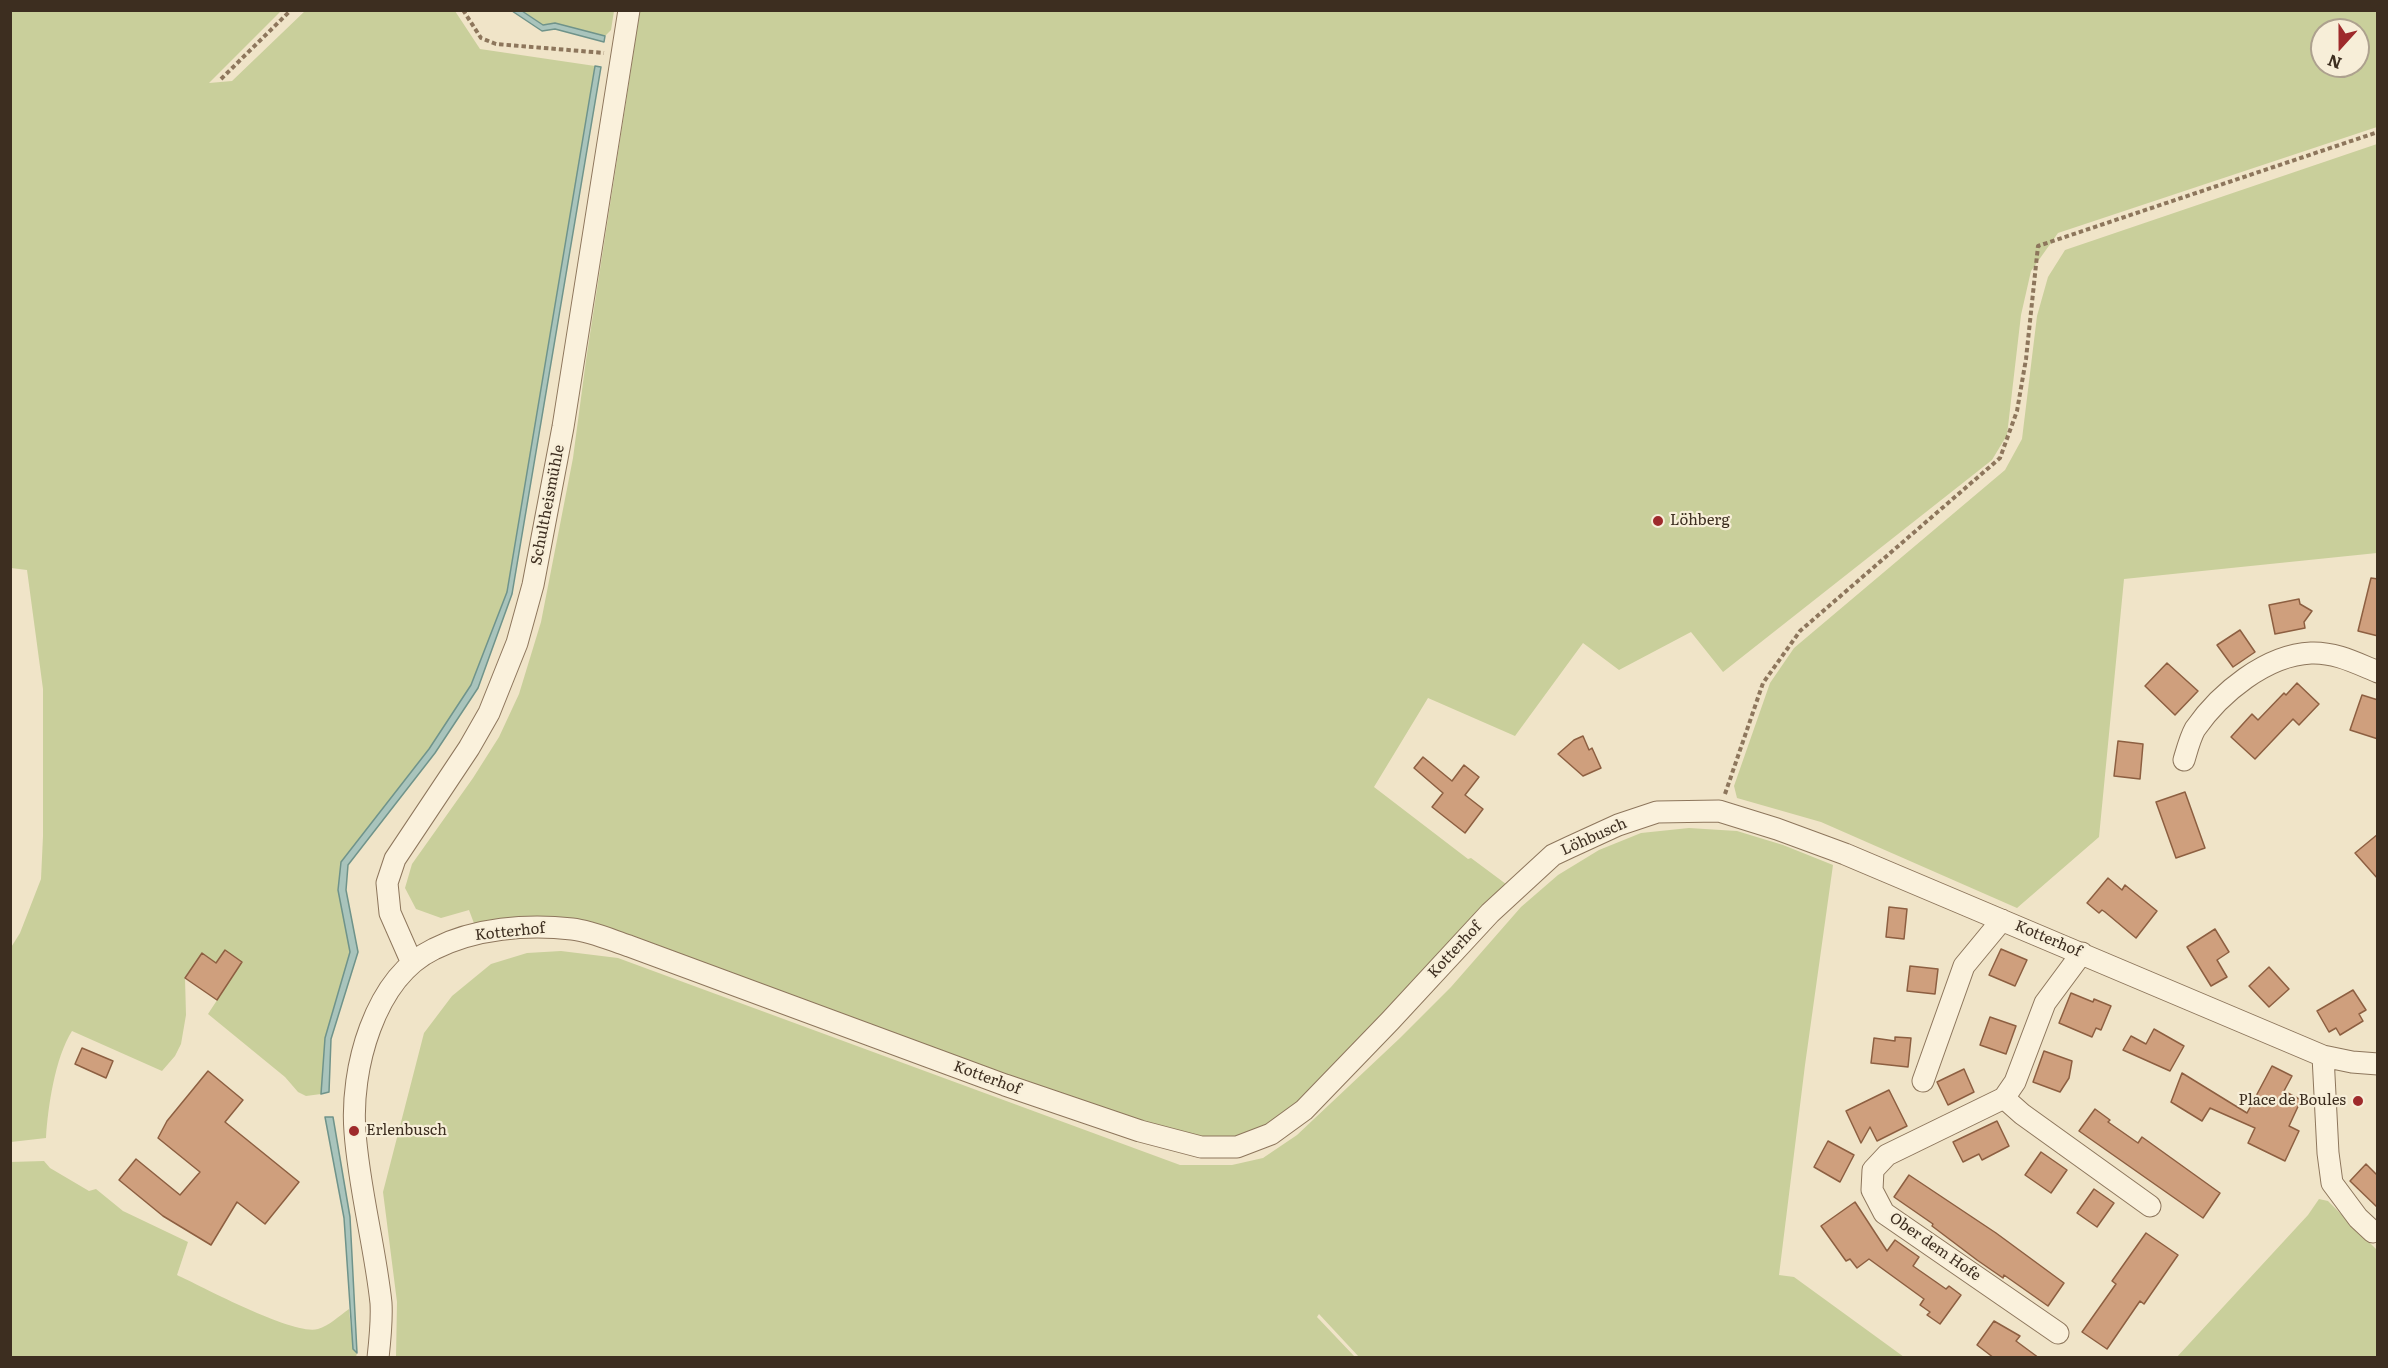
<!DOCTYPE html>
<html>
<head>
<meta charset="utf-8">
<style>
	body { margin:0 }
	#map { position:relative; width:2388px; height:1368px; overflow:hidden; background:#f0e4c8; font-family:Literata,serif }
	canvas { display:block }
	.frame { position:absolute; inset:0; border:12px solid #3d2e20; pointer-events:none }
	.north { position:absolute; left:2310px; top:18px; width:60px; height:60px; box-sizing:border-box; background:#f7eed8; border:2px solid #ada18e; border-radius:50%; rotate:201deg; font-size:16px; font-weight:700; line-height:24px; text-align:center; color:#3d2e20 }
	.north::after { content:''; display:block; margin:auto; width:21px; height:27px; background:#9e2a2b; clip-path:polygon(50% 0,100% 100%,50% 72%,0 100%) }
</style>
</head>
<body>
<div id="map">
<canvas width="2388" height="1368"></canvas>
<div class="frame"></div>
<div class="north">N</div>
</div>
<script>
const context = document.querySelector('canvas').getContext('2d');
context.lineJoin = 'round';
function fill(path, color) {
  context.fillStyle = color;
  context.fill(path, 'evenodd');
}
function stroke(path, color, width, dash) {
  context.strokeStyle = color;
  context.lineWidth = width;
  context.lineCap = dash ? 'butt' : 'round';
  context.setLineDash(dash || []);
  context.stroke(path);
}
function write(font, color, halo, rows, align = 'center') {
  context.font = font + ' Literata,serif';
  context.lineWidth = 4.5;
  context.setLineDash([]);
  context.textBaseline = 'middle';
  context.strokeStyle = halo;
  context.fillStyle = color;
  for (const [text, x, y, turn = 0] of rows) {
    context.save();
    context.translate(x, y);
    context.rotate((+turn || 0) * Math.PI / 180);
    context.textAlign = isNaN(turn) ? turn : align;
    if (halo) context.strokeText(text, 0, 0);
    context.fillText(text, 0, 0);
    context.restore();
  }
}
fill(new Path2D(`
	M306 10 455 11 480 49 595 66 507 592 471 685 429 749 341 862 338 890 350 952 325 1038 321 1094 306 1096 298 1092 285 1077 208 1014 242 962 225 950 216 963 202 953 185 978 186 1015 181 1044 175 1056 162 1071 72 1031C55 1058 48 1106 46 1138L11 1142 10 949 20 933 41 879 43 836V689L27 570 11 568V11H281L209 83 232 81Z
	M522 11H614L611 30 605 36 555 23 543 25Z
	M640 11H2377V127L2058 233 2031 271 2021 315 2007 435 1992 460 1723 672 1691 632 1619 670 1583 643 1515 736 1428 698 1374 787 1468 859 1471 858 1510 887 1387 1020 1267 1131 1201 1143 628 941 475 926 469 910 441 918 416 909 405 888 412 864 473 778 499 737 519 694 541 622 573 458 586 360ZM2322 30H2358V66H2322Z
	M2377 144V553L2124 579 2099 837 2017 908 1821 822 1737 798 1734 786 1770 683 1794 648 2005 470 2022 439 2037 316 2048 277 2065 250Z
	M1689 828 1737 831 1783 845 1833 865 1805 1065 1779 1275 1794 1277 1904 1357H1359L1319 1314 1317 1317 1355 1357H396L397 1302 383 1192 424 1033 452 996 491 964 527 953 561 951 618 958 1180 1165H1232L1263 1158 1297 1135 1400 1038 1451 987 1521 907 1558 875 1599 850 1641 833Z
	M44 1161 50 1168 89 1191 96 1189 123 1211 188 1242 177 1275C203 1287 294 1336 318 1329 329 1326 339 1316 349 1309L353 1349 357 1353 356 1357H11L10 1162Z
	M2319 1199 2328 1201 2377 1250V1357L2176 1358 2308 1215Z`), '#c9cf9b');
const water = new Path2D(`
	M512 11H522L543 25 555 23 605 36 604 42 555 29 542 31Z
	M595 66 601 67 512 594 478 688 435 753 348 865 346 890 358 952 331 1039 329 1092 321 1094 325 1038 350 952 338 890 341 862 429 749 471 685 507 592Z
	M325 1117H333L350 1217 357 1353 353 1349 344 1218Z`);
fill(water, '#a9c4bc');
stroke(water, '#6f938a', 1.5);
const building = new Path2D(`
	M2371 578 2378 579V636L2358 631Z
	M2299 599 2300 604 2312 611 2304 622 2305 628 2275 634 2269 605Z
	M2240 630 2255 652 2233 667 2217 645Z
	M2167 663 2198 691 2175 715 2145 686Z
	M2297 683 2319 704 2299 725 2293 719 2255 759 2231 737 2252 714 2258 720 2284 693 2286 695Z
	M2362 695 2378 700V739L2350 730Z
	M1583 736 1589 750 1592 748 1601 768 1583 776 1558 754 1574 740Z
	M2118 741 2143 744 2140 779 2114 776Z
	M1423 757 1452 781 1464 765 1479 777 1465 795 1483 809 1465 833 1432 807 1443 793 1414 768Z
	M2185 792 2205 848 2176 858 2156 802Z
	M2378 834V879L2355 853Z
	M2108 878 2122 890 2125 885 2157 911 2136 938 2105 912 2102 910 2099 913 2087 903Z
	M1889 907 1907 909 1904 939 1886 937Z
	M2215 929 2229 952 2217 960 2227 977 2211 986 2187 947Z
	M2001 949 2027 960 2015 986 1989 975Z
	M225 950 242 962 217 1000 185 978 202 953 216 963Z
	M1910 966 1938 969 1935 994 1907 991Z
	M2269 967 2289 989 2269 1007 2249 986Z
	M2353 990 2366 1010 2359 1014 2363 1021 2340 1035 2336 1028 2329 1032 2317 1011Z
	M2071 993 2093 1002 2094 999 2111 1006 2101 1030 2096 1028 2092 1037 2059 1023Z
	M1990 1017 2016 1026 2006 1054 1980 1045Z
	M2154 1029 2184 1046 2170 1071 2123 1050 2131 1036 2146 1044Z
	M1895 1037 1911 1038 1908 1067 1871 1063 1874 1038 1895 1041Z
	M82 1048 113 1061 106 1078 75 1064Z
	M2044 1051 2072 1061 2069 1078 2060 1092 2033 1082Z
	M2272 1066 2292 1076 2284 1091 2301 1100 2289 1126 2299 1131 2285 1161 2248 1143 2255 1128 2210 1108 2202 1121 2171 1102 2182 1073 2247 1113Z
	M1964 1069 1974 1092 1948 1105 1937 1082Z
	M208 1071 243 1100 225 1122 299 1182 265 1224 237 1202 211 1245 163 1216 119 1180 136 1159 180 1195 200 1172 158 1138 167 1121Z
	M1889 1090 1907 1126 1877 1141 1870 1127 1861 1143 1846 1111Z
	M2095 1109 2110 1120 2108 1122 2138 1143 2142 1137 2220 1193 2203 1218 2079 1131Z
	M1997 1121 2009 1146 1982 1160 1979 1154 1963 1162 1953 1142Z
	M1828 1141 1854 1155 1840 1182 1814 1167Z
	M2041 1152 2067 1170 2051 1193 2025 1175Z
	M2366 1164 2378 1176V1208L2350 1181Z
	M1909 1175 1996 1233 2064 1283 2048 1306 2004 1275 2003 1278 1977 1260 1932 1226 1933 1224 1894 1197Z
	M2094 1189 2114 1203 2097 1227 2077 1213Z
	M1855 1202 1887 1251 1895 1240 1919 1257 1913 1266 1946 1289 1949 1286 1961 1295 1940 1324 1927 1315 1930 1312 1920 1305 1924 1299 1869 1259 1857 1268 1850 1259 1846 1261 1821 1226Z
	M2146 1233 2178 1255 2144 1304 2140 1301 2107 1349 2082 1332 2116 1284 2112 1281Z
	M1994 1321 2020 1336 2016 1341 2039 1358H1994L1977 1345Z`);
fill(building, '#cf9f7d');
stroke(building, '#8d5f41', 1.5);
const minor = new Path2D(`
	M2184 760C2187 750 2190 738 2195 729 2220 693 2266 655 2311 653 2335 652 2356 663 2378 672
	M412 963 390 913 387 883 395 859 469 748 489 713 517 643 533 585 563 427 629 10
	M2323 1056 2328 1153 2332 1183 2358 1218 2373 1232
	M1923 1081 1964 966 2002 920
	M2004 1098 2022 1114 2150 1206
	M2058 1333 1884 1213 1872 1190 1873 1170 1887 1155 2004 1098 2015 1082 2045 1003 2082 953
	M378 1358C380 1340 382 1320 381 1303 375 1246 359 1189 355 1132 350 1070 374 978 434 949 475 928 527 924 572 929 591 931 611 940 629 946L1005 1085 1140 1131 1201 1147H1237L1271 1134 1304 1110 1390 1021 1490 913 1553 855 1570 847 1618 825 1657 812 1719 811 1777 829 1845 854 2323 1056 2352 1062 2378 1064`);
stroke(minor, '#8d765c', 23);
stroke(new Path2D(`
	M463 10 481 38 496 44 604 53
	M221 79 291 10
	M1725 794 1763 683 1800 631 2000 458 2017 411 2026 359 2038 246 2378 132`), '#8d765c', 4, [4.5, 3]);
stroke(minor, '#faf1dc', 21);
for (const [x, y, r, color] of [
	[1658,521,6,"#9e2a2b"],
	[2358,1101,6,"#9e2a2b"],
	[354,1131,6,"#9e2a2b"]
]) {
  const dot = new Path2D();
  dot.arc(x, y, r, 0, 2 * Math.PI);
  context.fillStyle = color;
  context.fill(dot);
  stroke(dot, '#f7eed8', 2);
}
write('15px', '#3d2e20', '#f7eed8', [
	["Schultheismühle",548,505,-79],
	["Löhbusch",1594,837,-24],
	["Kotterhof",510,932,-6],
	["Kotterhof",2048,939,23],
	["Kotterhof",1455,950,-47],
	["Kotterhof",987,1078,20],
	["Ober dem Hofe",1935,1247,35]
]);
write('15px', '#3d2e20', '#f7eed8', [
	["Löhberg",1670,521],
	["Place de Boules",2346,1101,"right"],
	["Erlenbusch",366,1131]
], 'left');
</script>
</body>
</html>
